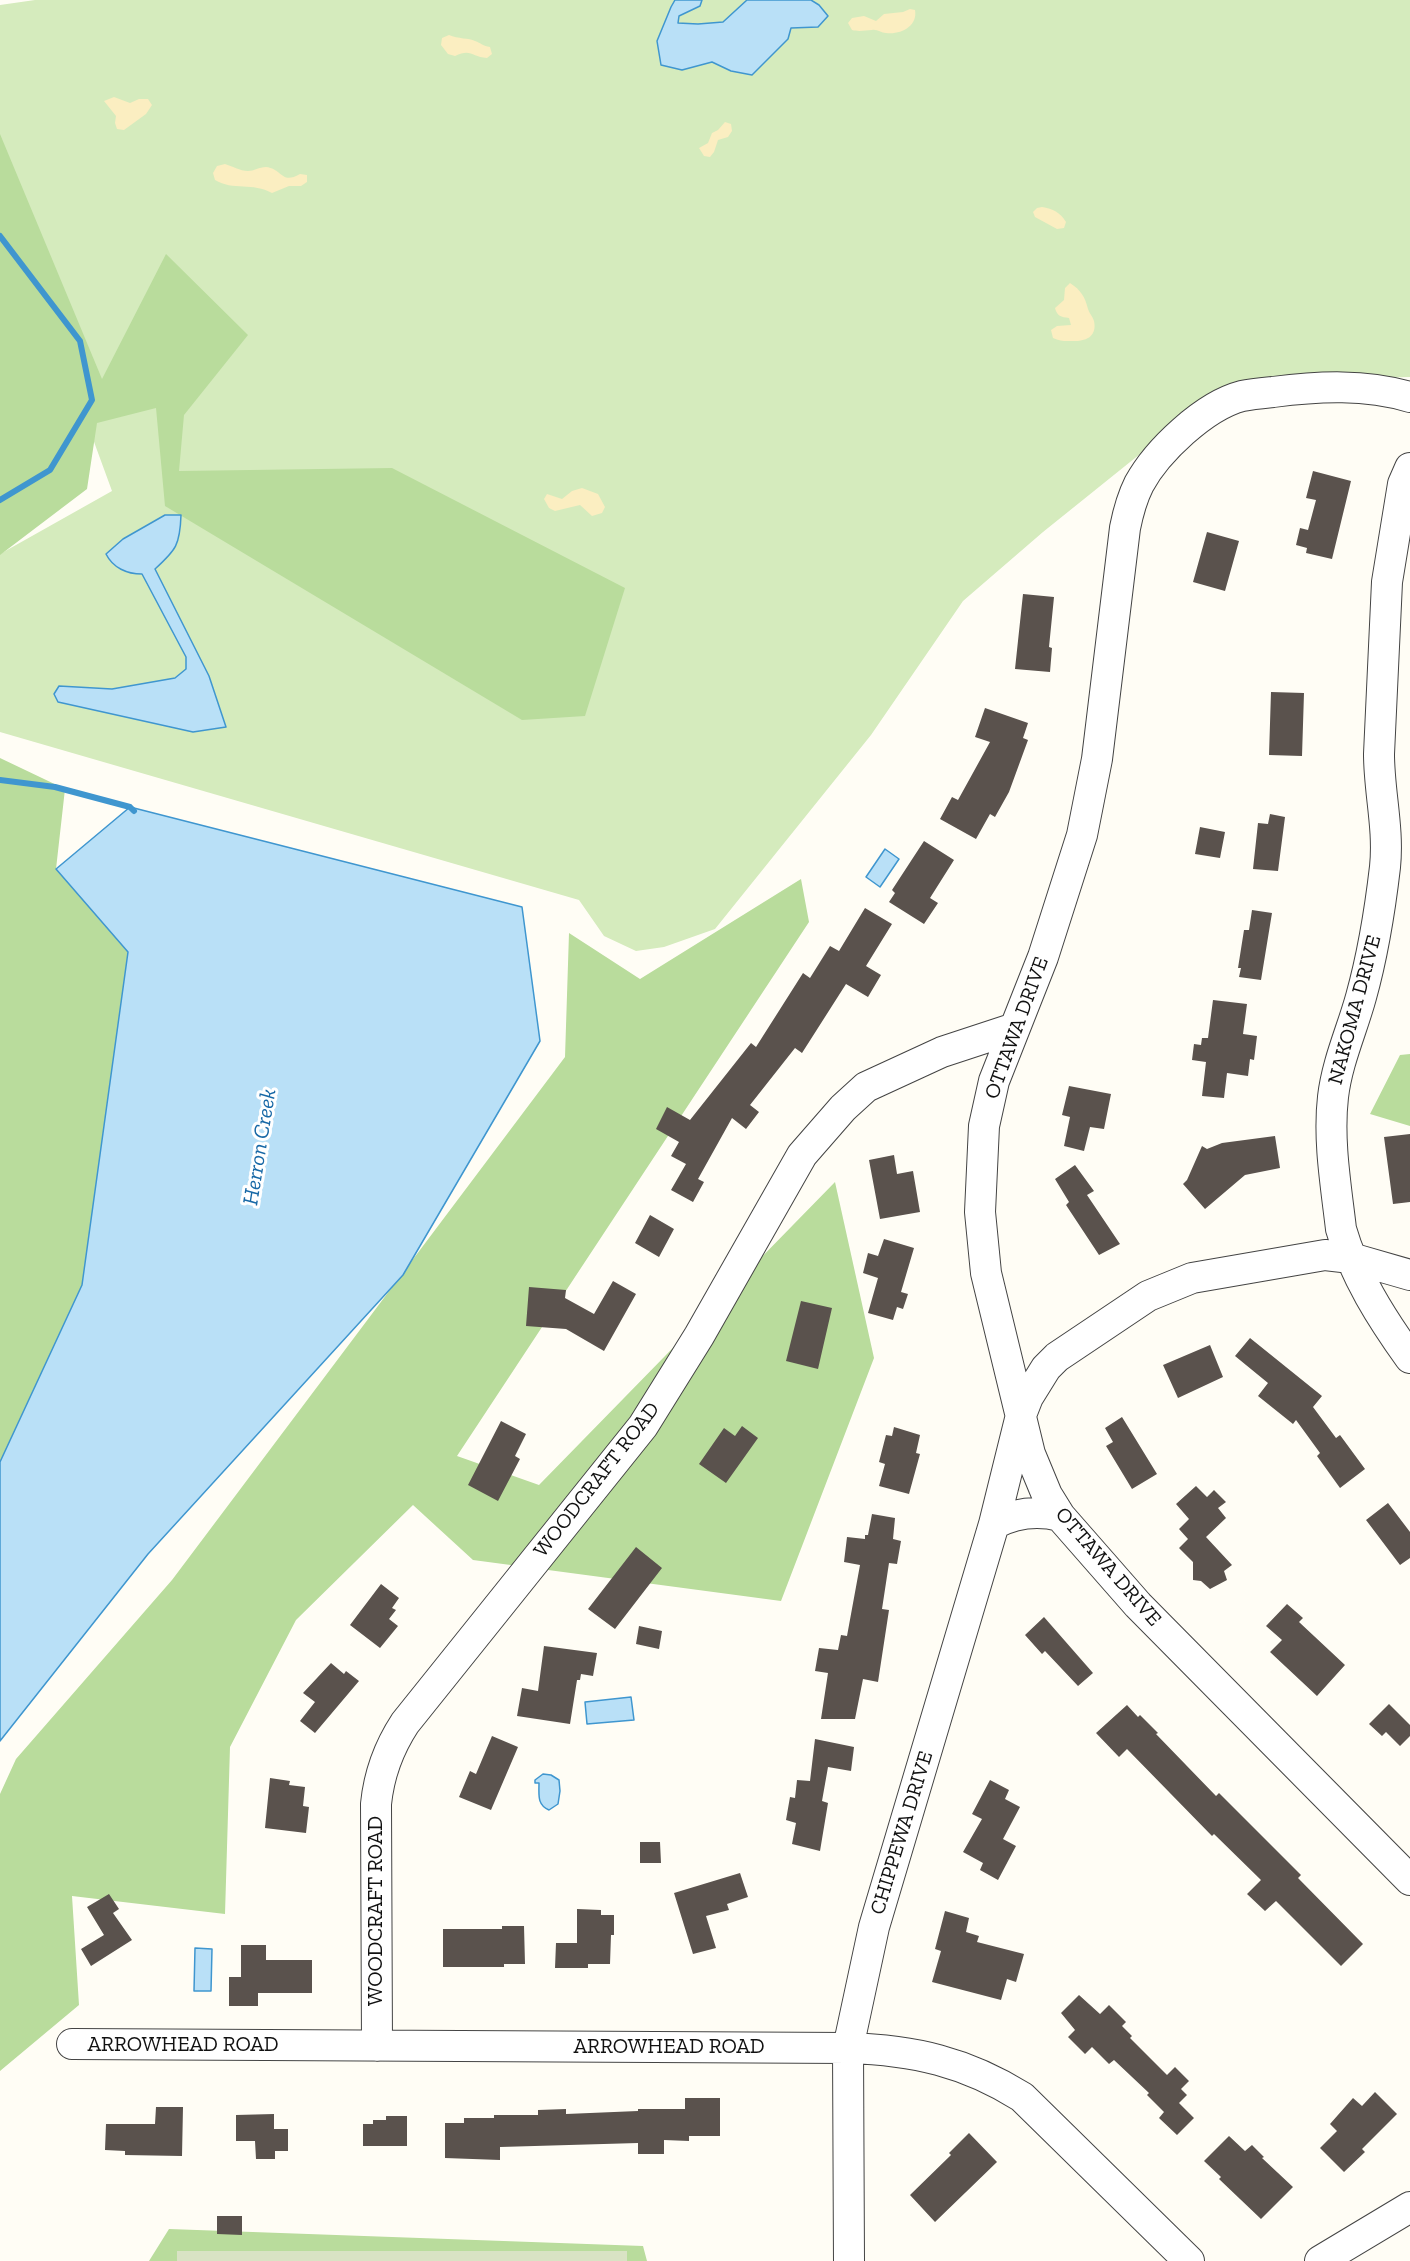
<!DOCTYPE html>
<html>
<head>
<meta charset="utf-8">
<style>
	body { margin:0 }
	canvas { display:block; background:#fffdf5 }
</style>
</head>
<body>
<canvas width="1410" height="2261"></canvas>
<script>
const context = document.querySelector('canvas').getContext('2d');
context.lineJoin = 'round';
function fill(path, color) {
  context.fillStyle = color;
  context.fill(path, 'evenodd');
}
function stroke(path, color, width, dash) {
  context.strokeStyle = color;
  context.lineWidth = width;
  context.lineCap = dash ? 'butt' : 'round';
  context.setLineDash(dash || []);
  context.stroke(path);
}
function write(font, color, halo, rows, align = 'center') {
  context.font = font + ' "Zilla Slab",serif';
  context.lineWidth = 6;
  context.setLineDash([]);
  context.textBaseline = 'middle';
  context.strokeStyle = halo;
  context.fillStyle = color;
  for (const [text, x, y, turn = 0] of rows) {
    context.save();
    context.translate(x, y);
    context.rotate((+turn || 0) * Math.PI / 180);
    context.textAlign = isNaN(turn) ? turn : align;
    if (halo) context.strokeText(text, 0, 0);
    context.fillText(text, 0, 0);
    context.restore();
  }
}
fill(new Path2D(`
	M35 0H1410V377L1286 380 1145 450 1043 532 963 601 871 735 715 929 664 947 636 951 604 936 579 900 0 732V554L112 491 0 185V5Z`), '#d5ebbd');
fill(new Path2D(`
	M0 134 102 379 166 254 248 335 184 415 179 471 392 468 625 588 585 716 522 720 165 506 156 408 97 423 87 489 0 555Z
	M0 758 65 789 56 869 128 952 82 1285 0 1462Z
	M801 879 809 922 457 1456 539 1485 835 1182 874 1358 781 1601 473 1560 413 1505 296 1620 230 1747 225 1914 72 1896 79 2005 0 2071V1794L16 1759 172 1580 565 1057 569 933 640 979Z
	M1410 1054V1126L1370 1114 1400 1055Z
	M169 2229 643 2246 647 2261H149Z`), '#b9dc9c');
fill(new Path2D(`
	M910 9 915 10C918 26 901 35 886 33 881 33 877 29 872 30 865 30 860 32 852 30L848 23 852 18 864 16 876 21 884 14 903 12Z
	M449 35C458 39 469 38 475 41 481 43 483 46 490 47L492 54 487 58C472 57 471 48 455 56L448 54 441 45 442 38Z
	M114 97 130 103 139 99H148L152 105 146 114 124 130 117 129 115 123 116 116 104 101Z
	M725 122 731 124 732 131 728 137 718 140 714 152 710 157 704 156 699 148 708 143 712 133 718 130Z
	M225 164C232 166 240 171 248 171 254 171 259 167 266 167 283 169 281 185 300 174L307 175V182L301 186H289L272 193C253 182 233 191 215 180L213 173 217 166Z
	M1042 207C1053 209 1060 212 1066 222L1064 228 1057 229 1035 217 1033 212 1037 208Z
	M1070 283C1081 290 1085 297 1088 309 1089 313 1093 317 1094 321 1097 335 1088 341 1075 341 1067 341 1061 342 1053 338L1051 330 1057 326 1071 325 1069 318C1061 317 1057 316 1055 308L1064 300 1065 288Z
	M582 488 598 494 605 507 602 513 592 516 580 505 555 511 549 508 544 499 547 494 562 499 572 491Z`), '#fbeec1');
fill(new Path2D(`
	M177 2251H627V2261H177Z`), '#d9e3c4');
const water = new Path2D(`
	M675 0H702L700 6 679 16 678 23 698 24 723 22 747 0H811L819 5 828 16 818 27 791 28 788 39 752 75 731 71 712 62 682 70 661 65 657 41 671 7Z
	M165 515H181C180 545 176 550 155 569L209 676 226 727 193 732 58 702 54 694 59 686 112 689 175 678 186 669V657L142 574C127 574 113 568 106 554L123 539Z
	M130 807 522 907 540 1041 403 1275 148 1554 0 1741V1462L82 1285 128 952 56 869Z
	M885 849 899 859 880 887 866 877Z
	M631 1697 634 1720 587 1724 585 1702Z
	M543 1774 551 1775 559 1780 560 1791 558 1804 549 1810C537 1805 539 1795 539 1783H535V1780Z
	M195 1948 212 1949 211 1991H194Z`);
fill(water, '#b9e0f7');
stroke(water, '#3f96cf', 1.5);
stroke(new Path2D(`
	M0 236 80 341 92 400 50 470 0 500
	M0 780 55 787 130 807 134 811`), '#3f96cf', 6);
fill(new Path2D(`
	M1313 471 1351 481 1332 559 1306 553 1307 548 1296 545 1300 528 1308 530 1316 500 1306 498Z
	M1207 532 1239 541 1225 591 1193 582Z
	M1023 594 1054 597 1049 647 1052 648 1050 672 1015 669Z
	M1271 692 1304 693 1302 756 1269 755Z
	M985 708 1028 723 1023 738 1028 740 1009 792 995 817 990 814 976 839 940 819 952 797 958 800 990 742 975 737Z
	M1270 814 1285 817 1278 871 1253 869 1258 823 1268 824Z
	M1200 827 1225 832 1220 858 1195 854Z
	M924 841 954 860 930 898 938 903 924 924 889 902 895 893 892 890Z
	M865 908 892 924 866 966 881 975 868 997 846 984 802 1053 795 1048 750 1105 759 1112 746 1129 732 1118 698 1179 704 1182 693 1202 671 1190 686 1164 671 1156 679 1142 656 1129 667 1107 690 1120 751 1043 756 1047 803 973 810 978 830 946 839 951Z
	M1252 910 1272 913 1261 980 1239 977 1241 968H1238L1244 930H1249Z
	M1213 1000 1247 1004 1243 1034 1257 1036 1254 1060 1250 1059 1248 1076 1227 1073 1224 1098 1202 1096 1206 1062 1192 1060 1194 1044 1201 1045 1202 1038H1208Z
	M1069 1086 1111 1094 1104 1129 1090 1127 1084 1151 1064 1146 1070 1117 1062 1115Z
	M1410 1134V1202L1393 1204 1384 1137Z
	M1275 1136 1280 1168 1245 1175 1205 1209 1183 1184 1187 1180 1202 1146 1207 1149 1222 1143Z
	M894 1155 897 1174 913 1171 920 1212 880 1219 869 1160Z
	M1075 1165 1094 1191 1087 1195 1120 1244 1099 1255 1066 1205 1069 1202 1055 1179Z
	M650 1215 674 1229 659 1257 635 1243Z
	M884 1239 914 1248 901 1292 908 1294 903 1309 897 1307 893 1320 868 1313 878 1278 863 1273 868 1253 878 1256Z
	M613 1281 636 1294 604 1351 566 1329 526 1326 529 1287 566 1290 565 1298 594 1314Z
	M801 1301 832 1308 818 1369 786 1361Z
	M1250 1338 1322 1396 1313 1407 1336 1438 1340 1435 1365 1469 1340 1488 1317 1456 1320 1453 1296 1420 1293 1424 1258 1396 1268 1383 1235 1356Z
	M1210 1345 1223 1377 1178 1398 1163 1365Z
	M1122 1417 1157 1474 1132 1489 1106 1446 1113 1442 1105 1428Z
	M501 1421 526 1434 515 1456 520 1459 498 1501 468 1485Z
	M742 1426 758 1438 726 1483 699 1464 724 1428 735 1436Z
	M894 1427 920 1435 916 1453 920 1454 909 1494 879 1486 885 1464 879 1462 886 1435 892 1436Z
	M1196 1486 1207 1497 1214 1490 1226 1502 1218 1508 1226 1518 1206 1537 1232 1565 1224 1571 1227 1580 1210 1589 1201 1581 1193 1580V1562L1179 1548 1188 1539 1179 1529 1189 1519 1176 1504Z
	M1388 1503 1410 1532V1558L1400 1565 1366 1520Z
	M872 1514 895 1518 893 1539 901 1541 897 1564 889 1563 882 1609 889 1610 878 1682 863 1679 855 1719H821L828 1673 815 1671 819 1648 838 1650 841 1635 847 1636 860 1565 844 1562 847 1537 865 1539V1535H868Z
	M636 1547 662 1568 615 1629 588 1609Z
	M381 1584 399 1598 392 1608 396 1610 389 1619 398 1626 380 1648 350 1625Z
	M1287 1604 1303 1618 1299 1622 1345 1665 1317 1696 1270 1652 1282 1640 1266 1626Z
	M1044 1617 1093 1673 1078 1686 1045 1651 1042 1654 1025 1635Z
	M639 1626 662 1631 659 1649 636 1644Z
	M544 1646 597 1653 593 1676 581 1674 580 1680H577L570 1724 517 1716 522 1688 538 1691Z
	M331 1663 344 1674 346 1671 359 1681 315 1733 300 1721 315 1702 303 1693Z
	M1389 1704 1410 1725V1736L1400 1746 1386 1732 1382 1736 1369 1724Z
	M1127 1705 1138 1717 1140 1715 1158 1733 1156 1734 1216 1796 1219 1793 1301 1875 1298 1878 1363 1944 1341 1966 1276 1901 1265 1911 1247 1894 1261 1880 1214 1834 1212 1836 1127 1749 1119 1757 1096 1733Z
	M492 1736 518 1747 491 1810 459 1797 470 1771 476 1774Z
	M815 1739 854 1747 851 1771 828 1767 822 1801 828 1803 820 1851 792 1844 796 1823 786 1820 790 1797 795 1798 797 1780 810 1781Z
	M270 1778 290 1781 289 1785 305 1787 303 1806 309 1807 306 1833 265 1828Z
	M990 1780 1009 1790 1005 1799 1020 1807 1003 1839 1016 1846 998 1880 980 1870 983 1863 963 1852 982 1819 972 1814Z
	M640 1842H660L661 1863H640Z
	M740 1873 748 1897 727 1904 729 1910 706 1916 716 1948 693 1954 674 1893Z
	M109 1894 119 1909 113 1913 132 1940 91 1966 81 1949 104 1935 87 1907Z
	M577 1909 601 1910V1915H614V1935H611L610 1964H588V1968H555L556 1943H577Z
	M945 1911 969 1918 966 1932 979 1936 977 1942 1024 1954 1016 1982 1007 1979 1001 2000 932 1982 941 1951 935 1949Z
	M502 1926H524L525 1964H504V1967H443V1929H502Z
	M241 1945H266V1960H312V1993H258V2006H229V1977H241Z
	M1079 1995 1100 2014 1109 2005 1126 2022 1122 2026 1132 2036 1130 2038 1167 2075 1175 2067 1189 2081 1181 2089 1187 2095 1179 2103 1194 2118 1177 2135 1159 2118 1164 2112 1147 2095 1149 2093 1114 2060 1109 2064 1092 2047 1085 2054 1068 2037 1075 2030 1061 2013Z
	M1375 2092 1397 2114 1362 2149 1365 2152 1344 2172 1320 2148 1337 2131 1330 2124 1353 2098 1362 2106Z
	M685 2098H720V2136H689V2141L664 2140V2154H638V2143L500 2147V2160L445 2158V2123H464V2118H494V2115H538V2110L566 2109V2114L638 2111V2109H685Z
	M156 2107H183L182 2156 125 2155V2151L105 2150 106 2124H155Z
	M274 2114V2129H288V2151H275V2159H256L255 2141H236V2115Z
	M386 2116H407V2146H363V2124H373V2120H386Z
	M969 2133 997 2162 935 2222 910 2195 951 2155 949 2153Z
	M1229 2136 1245 2151 1252 2145 1264 2157 1262 2158 1293 2187 1261 2219 1219 2179 1221 2177 1204 2161Z
	M217 2216H242V2235L217 2234Z`), '#5a524d');
const minor = new Path2D(`
	M1410 397C1365 384 1320 386 1273 392 1263 393 1252 394 1242 396 1204 406 1157 451 1139 484 1132 498 1128 513 1125 528L1097 759 1082 835 1043 957 994 1081 984 1126 980 1212 986 1273 1030 1454 1047 1495 1060 1516 1138 1605 1410 1880
	M1410 468 1403 484 1387 582 1379 754C1379 792 1389 828 1385 867 1380 910 1373 954 1361 997 1352 1030 1337 1062 1333 1097 1328 1140 1336 1186 1341 1229 1354 1275 1382 1319 1410 1358
	M994 1524C1015 1513 1036 1510 1060 1516
	M72 2044 848 2048C914 2050 966 2062 1022 2097L1189 2261
	M377 2046 376 1804C379 1774 388 1749 405 1723L643 1426 699 1336 802 1155 843 1108 866 1087 942 1052 1015 1028
	M849 2261 848 2048 874 1927 994 1524 1021 1415 1028 1397 1046 1368 1057 1357 1148 1296 1192 1278 1325 1255 1351 1258 1410 1275
	M1320 2261 1410 2207`);
stroke(minor, '#444', 32);
stroke(minor, '#fff', 30);
write('21px', '#111', '#fff', [
	["NAKOMA DRIVE",1355,1010,-75],
	["OTTAWA DRIVE",1017,1028,-70],
	["WOODCRAFT ROAD",597,1480,-52],
	["OTTAWA DRIVE",1108,1567,49],
	["CHIPPEWA DRIVE",902,1833,-73],
	["WOODCRAFT ROAD",376,1911,-90],
	["ARROWHEAD ROAD",183,2045],
	["ARROWHEAD ROAD",669,2047]
]);
write('italic 22px', '#1768a6', '#fff', [
	["Herron Creek",260,1147,-81]
]);
</script>
</body>
</html>
